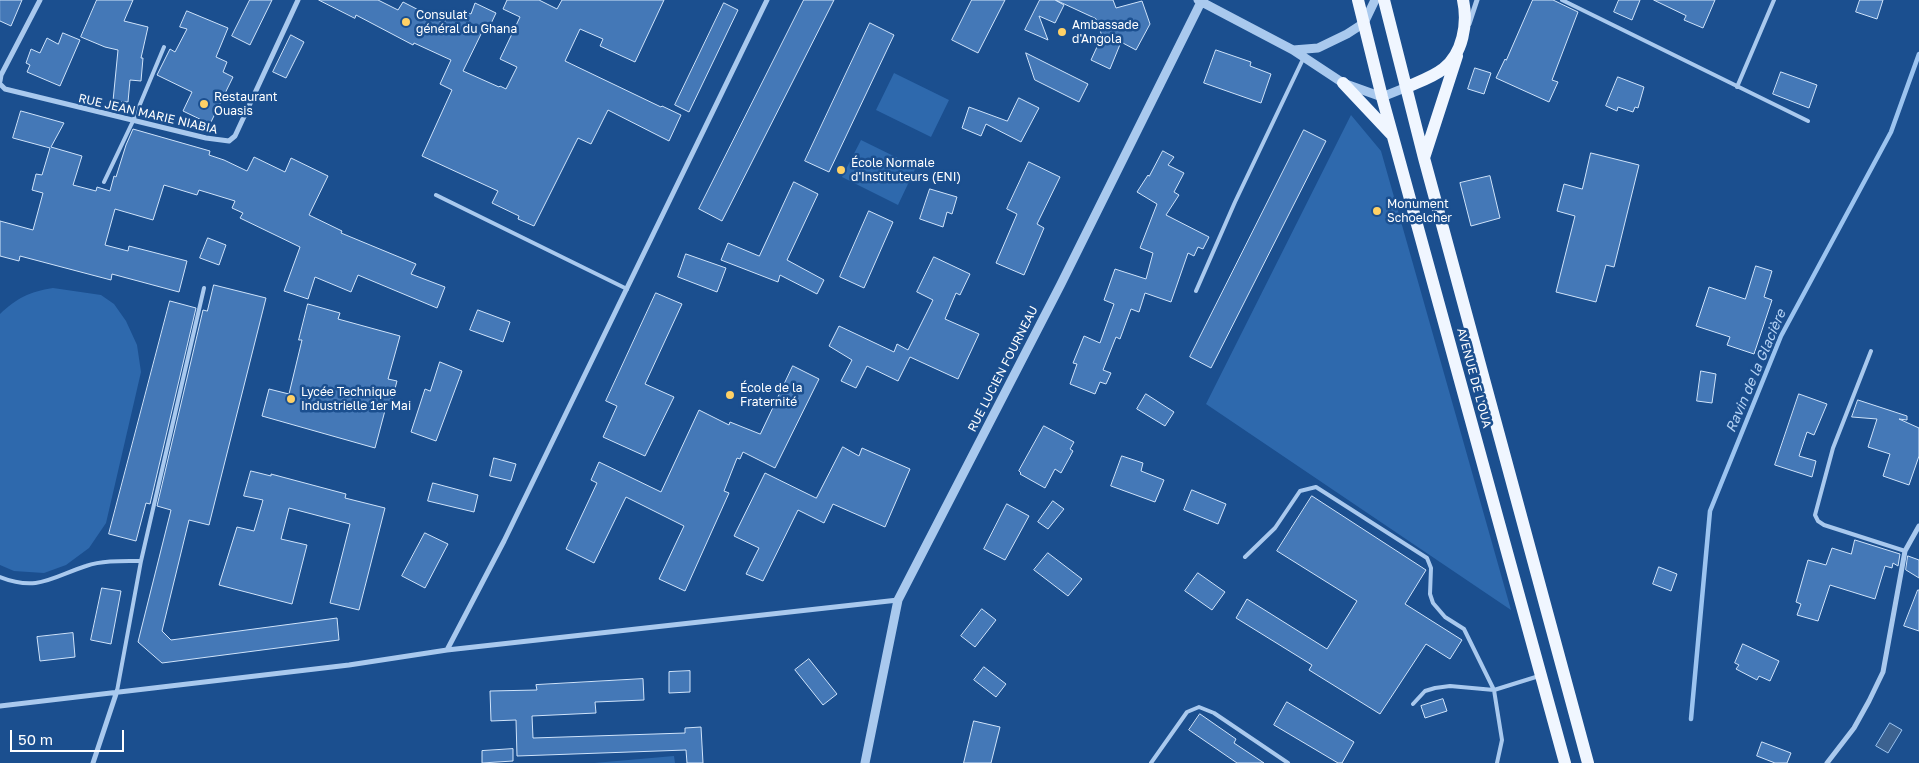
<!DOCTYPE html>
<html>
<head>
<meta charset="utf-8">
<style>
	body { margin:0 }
	#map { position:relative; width:1919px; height:763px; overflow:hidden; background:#1b4f8f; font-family:"Golos Text",sans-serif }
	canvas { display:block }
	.scale { position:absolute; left:10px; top:730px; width:114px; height:22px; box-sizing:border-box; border:2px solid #fff; border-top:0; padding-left:6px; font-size:15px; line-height:18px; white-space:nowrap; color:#fff; -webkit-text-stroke:4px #1b4f8f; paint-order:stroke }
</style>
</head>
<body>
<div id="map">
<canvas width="1919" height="763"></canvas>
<div class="scale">50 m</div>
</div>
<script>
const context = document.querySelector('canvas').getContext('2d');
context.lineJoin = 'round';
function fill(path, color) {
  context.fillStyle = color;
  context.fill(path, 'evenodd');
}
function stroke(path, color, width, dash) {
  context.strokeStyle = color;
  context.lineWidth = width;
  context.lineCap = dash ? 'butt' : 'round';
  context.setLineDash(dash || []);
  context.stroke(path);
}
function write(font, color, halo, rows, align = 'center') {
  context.font = font + ' "Golos Text",sans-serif';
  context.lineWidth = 5;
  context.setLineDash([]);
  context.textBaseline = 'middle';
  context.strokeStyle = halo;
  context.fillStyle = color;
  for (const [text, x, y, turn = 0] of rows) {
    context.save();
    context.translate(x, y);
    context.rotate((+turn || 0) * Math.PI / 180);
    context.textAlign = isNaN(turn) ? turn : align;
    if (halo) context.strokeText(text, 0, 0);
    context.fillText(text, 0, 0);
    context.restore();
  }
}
fill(new Path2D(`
	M894 73 949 100 931 137 876 110Z
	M1351 115 1381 151 1511 610 1206 404Z
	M861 140 916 167 898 205 842 177Z
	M53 288 101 295 114 304 126 321 137 345 141 372 106 523 89 548 66 565 44 573 14 571 0 565V314C17 298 29 292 53 288Z
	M674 756 675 763H594Z`), '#2e69ad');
const water = new Path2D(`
	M1890 723 1902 730 1888 753 1876 746Z`);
fill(water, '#3c6290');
stroke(water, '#9cc4f0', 1);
stroke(new Path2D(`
	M1691 719 1710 511 1781 336 1891 132 1919 54`), '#9cc4f0', 4.5);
const building = new Path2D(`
	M0 0H22L11 26 0 21Z
	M97 0H133L124 21 148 27 141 58H143L141 81 130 80 128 102 113 101 118 50 105 47 81 37Z
	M250 0H272L250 45 232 36Z
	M319 0H378L398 10 403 2 444 23 450 11 464 17 466 12 471 14 475 3 496 13 487 32 483 30 463 71 499 87 500 86 506 89 517 67 500 59 520 17 503 9 507 0H539L557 9 562 0H664L635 62 600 46 603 39 580 29 565 61 661 107 662 106 681 115 669 141 608 110 591 144 578 138 534 226 518 219 519 216 492 203 498 191 422 156 452 90 440 84 451 60 414 43 413 45 356 15 355 18Z
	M804 0H834L722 221 699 209Z
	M972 0H1005L978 53 952 40Z
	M1040 0H1055L1064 5 1055 23 1039 16 1048 40 1025 30Z
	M1056 0H1113L1116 8 1142 1 1150 24 1136 50 1121 42 1110 69 1091 60 1102 36 1096 19Z
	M1533 0H1553L1578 12 1552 80 1558 82 1549 102 1496 78 1505 59 1506 60Z
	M1619 0H1640L1632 20 1614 12Z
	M1654 0H1715L1703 28 1684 20 1686 16Z
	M1860 0H1883L1877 19 1856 12Z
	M724 3 738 10 689 112 675 105Z
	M187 11 228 28 216 57 227 62 223 72 233 77 210 124 183 111 192 92 157 75 170 49 175 52 187 29 180 27Z
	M870 23 894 35 829 172 805 161Z
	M63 33 80 40 60 86 27 72 30 65 26 63 31 49 40 53 47 38 58 44Z
	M291 35 304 42 286 78 273 72Z
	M1216 50 1251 62 1250 66 1271 74 1261 103 1204 83Z
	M1026 53 1088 84 1079 102 1035 80Z
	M1475 68 1491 73 1484 94 1468 89Z
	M1781 72 1817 85 1809 108 1773 94Z
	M1618 77 1644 87 1638 108 1635 107 1633 112 1618 107 1617 111 1606 106Z
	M1019 98 1039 108 1021 142 986 124 981 136 962 128 969 107 1007 121Z
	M21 111 64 123 51 147 82 156 73 185 96 191 97 187 110 191 114 176 116 177 126 145 133 129 210 151 209 155 224 160 247 171 254 157 285 172 291 158 328 176 309 215 342 231 341 233 416 264 411 274 445 287 437 308 358 275 351 292 315 277 308 299 284 291 300 247 240 218 243 213 232 208 235 201 199 190 197 195 164 185 153 220 115 209 105 245 128 251 129 246 187 261 179 292 112 274 111 280 20 256 19 261 0 256V221L33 230 43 193 32 190 36 174 42 175 50 148 13 138Z
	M1304 130 1326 141 1211 368 1190 357Z
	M1163 151 1174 157 1168 165 1184 173 1174 192 1179 195 1166 215 1209 237 1203 249 1198 247 1194 256 1188 253 1171 302 1145 293 1139 312 1131 309 1120 339 1116 337 1103 370 1111 373 1106 384 1100 382 1095 394 1070 384 1077 364 1073 363 1084 336 1100 343 1114 304 1104 300 1115 269 1146 279 1153 253 1140 248 1157 204 1137 192 1148 175 1149 176Z
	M1591 153 1639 165 1614 267 1606 265 1596 302 1556 292 1575 216 1557 211 1564 184 1582 189Z
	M1029 162 1060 177 1037 224 1044 228 1024 275 996 263 1017 214 1007 209Z
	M1490 176 1500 218 1471 226 1460 183Z
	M794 182 818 194 787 260 824 280 817 294 780 275 778 282 721 260 728 243 759 256Z
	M930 189 957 197 952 214 947 212 943 227 920 219Z
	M869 211 893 222 864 288 840 277Z
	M208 238 226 245 219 265 200 258Z
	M686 254 726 268 717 292 678 277Z
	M934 257 970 274 960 295 956 293 945 319 979 334 958 379 910 357 898 381 867 366 856 388 841 381 852 360 829 346 839 326 894 352 897 344 908 350 933 300 917 292Z
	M1756 266 1772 271 1764 297 1772 300 1754 354 1727 345 1730 337 1696 326 1709 287 1745 299Z
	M214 285 266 298 209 525 189 520 162 631 171 640 337 618 339 640 162 663 138 642 171 510 157 506 203 310 207 311Z
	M656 293 682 304 645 384 674 397 645 456 603 437 617 406 606 401Z
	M170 301 196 308 150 504 146 503 136 541 109 534Z
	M308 304 340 313 338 319 400 336 388 379 397 381 391 404 387 403 375 448 262 416 269 389 289 394 302 340H299Z
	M478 310 510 322 503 342 470 330Z
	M440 362 462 371 436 441 411 432 425 389 430 391Z
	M793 366 819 379 775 468 743 452 740 459 737 458 724 491 729 493 685 591 659 579 684 526 626 497 594 563 566 549 597 483 591 480 599 462 661 492 699 410 729 425 730 422 760 434Z
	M1701 371 1716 374 1712 403 1697 401Z
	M1146 394 1174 412 1165 426 1137 409Z
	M1799 394 1827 404 1814 435 1807 432 1799 456 1816 461 1812 477 1775 465Z
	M1858 400 1907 416V420L1899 419 1919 428V456L1909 485 1883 476 1890 454 1868 447 1877 419 1852 417Z
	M1044 426 1074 442 1070 449 1073 451 1061 473 1055 469 1045 488 1020 474 1021 473 1019 471Z
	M843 447 859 456 862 448 910 469 885 527 833 504 824 523 798 510 763 581 746 574 759 548 734 536 765 473 816 498Z
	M1122 456 1143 463 1141 471 1164 480 1155 502 1111 486Z
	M494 458 516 464 511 481 490 476Z
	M251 471 271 476V474L346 494 345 498 385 508 359 610 330 603 350 524 289 508 281 539 307 545 292 604 219 585 237 527 254 531 263 500 244 496Z
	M433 483 478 495 474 512 428 501Z
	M1192 490 1226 504 1218 524 1184 510Z
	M1312 496 1426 570 1405 604 1462 640 1450 659 1426 644 1380 714 1309 670 1312 665 1236 618 1247 599 1327 649 1357 601 1277 551Z
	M1053 501 1064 509 1048 529 1038 522Z
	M1007 504 1029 516 1005 560 984 549Z
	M425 533 448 544 425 588 402 576Z
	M1855 540 1900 554 1898 566 1893 563 1892 568 1885 566 1875 599 1830 585 1818 621 1797 615 1801 604 1796 602 1808 560 1826 565 1832 548 1851 554Z
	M1048 553 1082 579 1068 596 1034 570Z
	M1908 556 1919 560V578L1906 570Z
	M1659 567 1677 574 1671 591 1653 584Z
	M1198 573 1225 592 1212 610 1185 591Z
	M102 588 121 591 111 644 91 640Z
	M1918 590H1919V631L1904 626Z
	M982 609 996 620 975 647 961 636Z
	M73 633 75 657 40 661 37 637Z
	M1743 644 1779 661 1770 681 1759 676 1757 680 1736 669 1739 665 1735 663Z
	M809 659 837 694 823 705 795 670Z
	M984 667 1006 684 996 697 974 680Z
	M690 671V692L669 693V672Z
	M643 679 644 700 595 702 596 713 532 716 533 738 685 733V728L701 727 703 763H687L686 750 517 756 516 720 491 721 490 691 537 690 536 685Z
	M1443 699 1447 711 1425 718 1421 706Z
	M1287 702 1354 742 1342 763H1338L1274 725Z
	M1200 714 1236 739 1234 743 1264 763H1237L1189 730Z
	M974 721 1000 727 991 763H964Z
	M1762 742 1791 753 1787 763H1775L1757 756Z
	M513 749V761L482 763V751Z`);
fill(building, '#4478b7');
stroke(building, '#cfe3fa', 1);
stroke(new Path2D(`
	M1562 0 1808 121
	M1737 87 1774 0
	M104 182 133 121 164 47
	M436 195 627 289
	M1196 291 1235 202 1304 57
	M1871 351 1833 448 1815 515 1818 521 1824 525 1905 551
	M1245 557 1275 528 1300 491 1316 487 1427 558 1431 568 1430 594 1433 603 1445 617 1464 629 1494 690 1502 740 1497 763
	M0 577C38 592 52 577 86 566 103 560 124 561 141 561
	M117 691 141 561 204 288
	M1413 704 1425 691 1435 688 1450 686 1494 690 1539 676
	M1151 763 1187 712 1199 707 1214 713 1288 763`), '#a9c9ee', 4);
stroke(new Path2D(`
	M1469 24 1477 0
	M0 81 1 75 40 0
	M0 84 5 89 206 138 229 141 235 136 298 0
	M447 650 504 541 767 0
	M0 706 349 665 447 650 898 600
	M93 763 117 691
	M1827 763 1854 728 1869 701 1883 672 1905 551 1919 526`), '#a9c9ee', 5);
stroke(new Path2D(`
	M1198 0 1293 50 1343 83 1382 97 1407 87
	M1293 50 1318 48 1347 34 1364 23 1375 0
	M865 763 898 600 1061 284 1202 0`), '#a9c9ee', 9);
stroke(new Path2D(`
	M1358 0 1382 97 1565 763
	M1384 0 1424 158 1588 763
	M1343 83 1391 134
	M1407 87C1418 82 1433 77 1443 69 1463 54 1468 23 1463 0
	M1424 158 1457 56`), '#f0f6ff', 12);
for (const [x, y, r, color] of [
	[406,22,5,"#ffd166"],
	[1062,32,5,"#ffd166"],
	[204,104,5,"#ffd166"],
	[841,170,5,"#ffd166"],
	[1377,211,5,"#ffd166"],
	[730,395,5,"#ffd166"],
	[291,399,5,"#ffd166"]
]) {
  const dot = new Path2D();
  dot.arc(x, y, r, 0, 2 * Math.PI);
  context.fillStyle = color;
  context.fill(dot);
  stroke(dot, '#1b4f8f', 2);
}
write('12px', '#fff', '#1b4f8f', [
	["Consulat",416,15],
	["général du Ghana",416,29],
	["Ambassade",1072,25],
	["d'Angola",1072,39],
	["Restaurant",214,97],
	["Ouasis",214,111],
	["École Normale",851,163],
	["d'Instituteurs (ENI)",851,177],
	["Monument",1387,204],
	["Schoelcher",1387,218],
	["École de la",740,388],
	["Fraternité",740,402],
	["Lycée Technique",301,392],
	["Industrielle 1er Mai",301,406]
], 'left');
write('12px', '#fff', '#1b4f8f', [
	["RUE JEAN MARIE NIABIA",148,114,13],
	["RUE LUCIEN FOURNEAU",1003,369,-63],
	["AVENUE DE L'OUA",1474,378,75]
]);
write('italic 14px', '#b5d3f5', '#1b4f8f', [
	["Ravin de la Glacière",1756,371,-67]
]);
</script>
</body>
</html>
